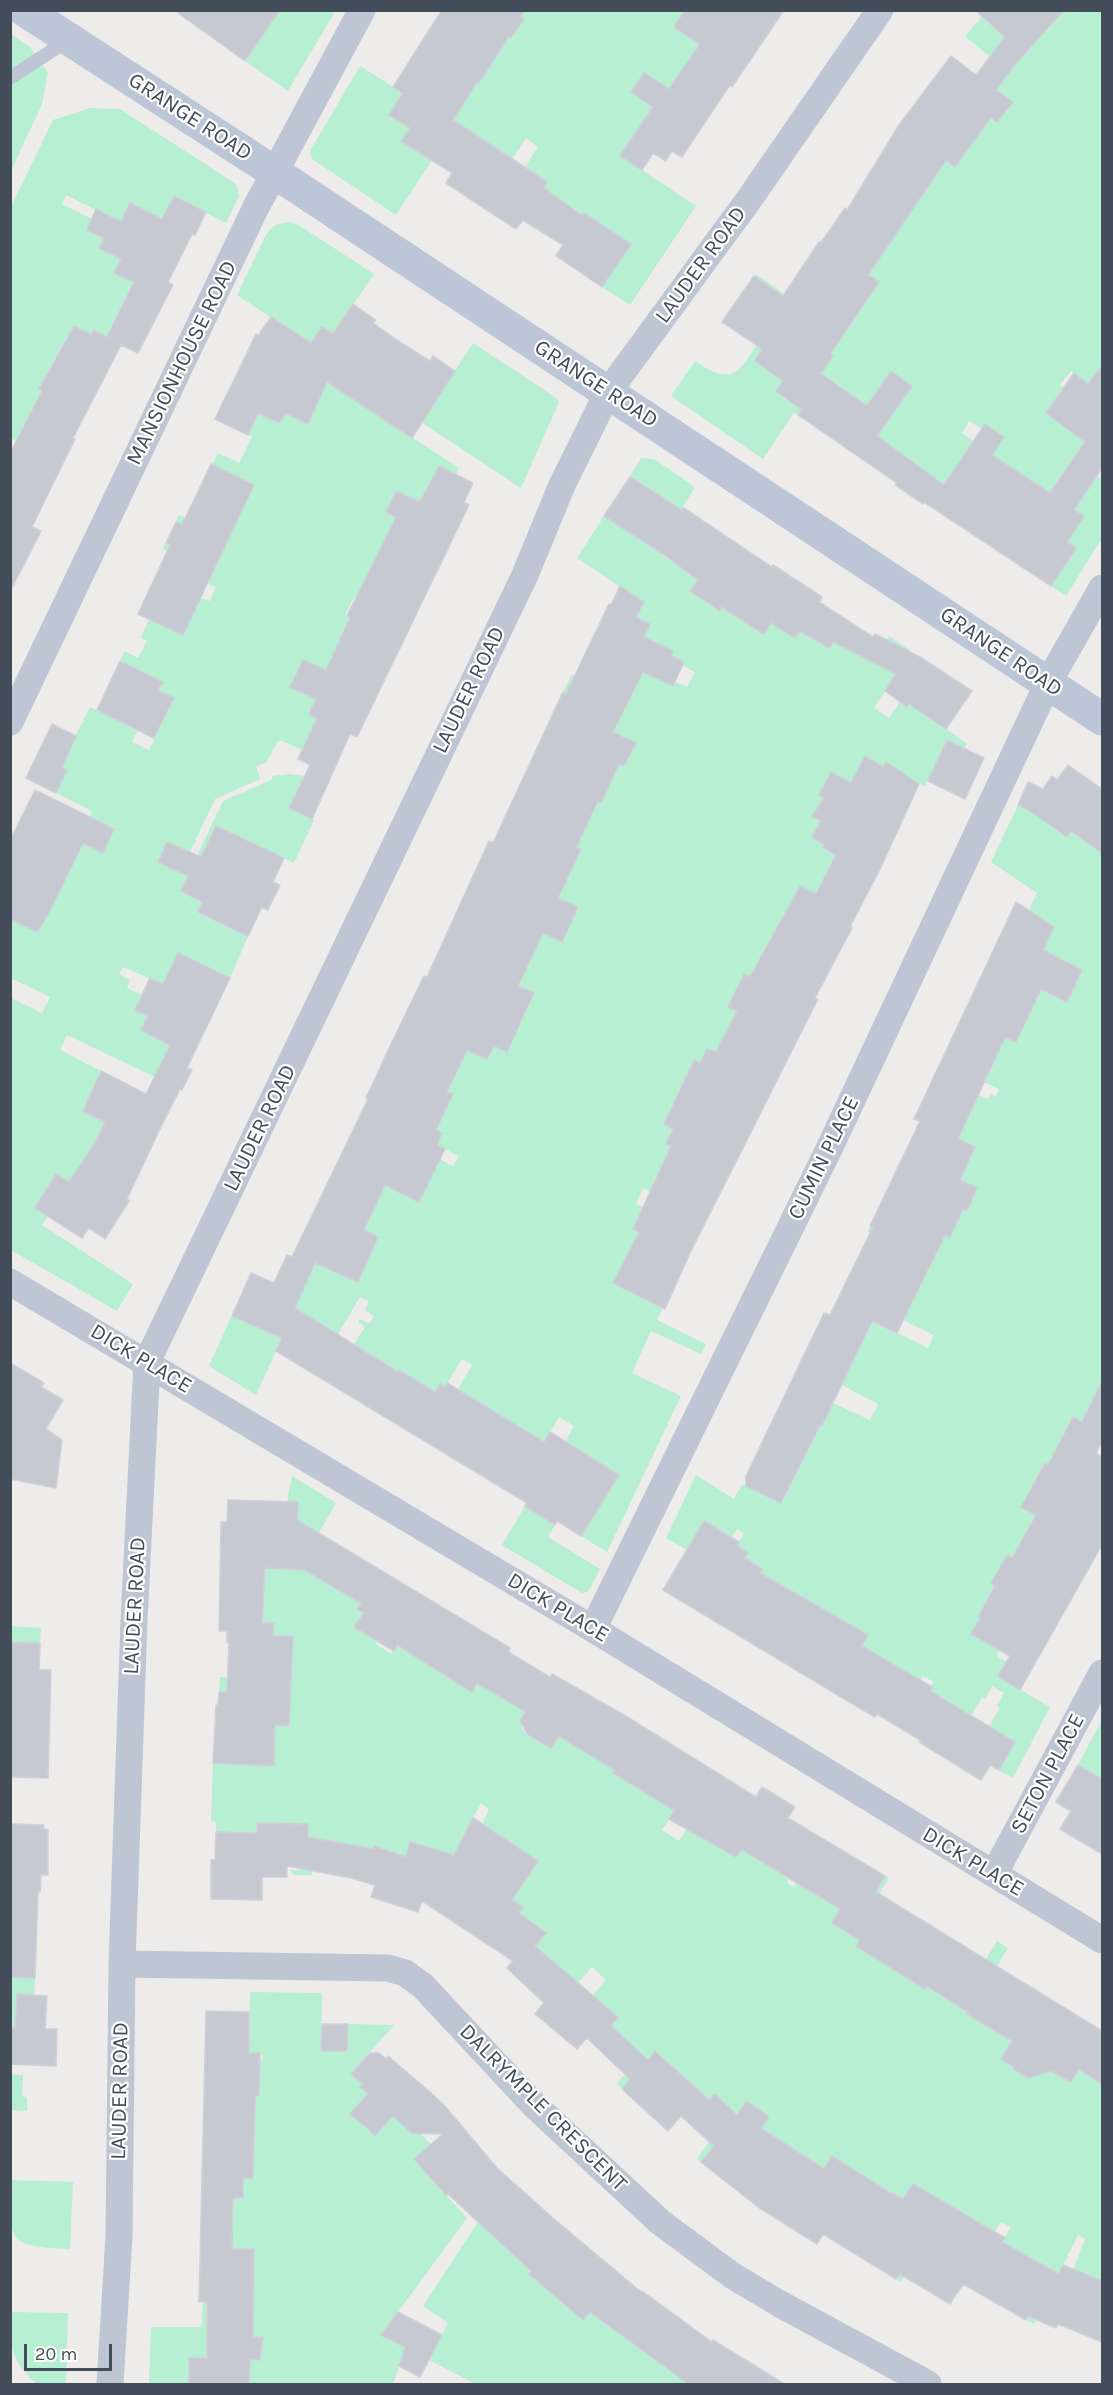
<!DOCTYPE html>
<html>
<head>
<meta charset="utf-8">
<style>
	body { margin:0 }
	#map { position:relative; width:1113px; height:2395px; overflow:hidden; background:#eeebeb; font-family:Karla,sans-serif }
	canvas { display:block }
	.frame { position:absolute; inset:0; border:12px solid #434c59; pointer-events:none }
	.scale { position:absolute; left:24px; top:2344px; width:88px; height:27px; box-sizing:border-box; border:3px solid #434c59; border-top:0; padding-left:8px; font-size:18px; line-height:21px; white-space:nowrap; color:#434c59; -webkit-text-stroke:4px #fff; paint-order:stroke }
</style>
</head>
<body>
<div id="map">
<canvas width="1113" height="2395"></canvas>
<div class="frame"></div>
<div class="scale">20 m</div>
</div>
<script>
const context = document.querySelector('canvas').getContext('2d');
context.lineJoin = 'round';
function fill(path, color) {
  context.fillStyle = color;
  context.fill(path, 'evenodd');
}
function stroke(path, color, width, dash) {
  context.strokeStyle = color;
  context.lineWidth = width;
  context.lineCap = dash ? 'butt' : 'round';
  context.setLineDash(dash || []);
  context.stroke(path);
}
function write(font, color, halo, rows, align = 'center') {
  context.font = font + ' Karla,sans-serif';
  context.lineWidth = 4.5;
  context.setLineDash([]);
  context.textBaseline = 'middle';
  context.strokeStyle = halo;
  context.fillStyle = color;
  for (const [text, x, y, turn = 0] of rows) {
    context.save();
    context.translate(x, y);
    context.rotate((+turn || 0) * Math.PI / 180);
    context.textAlign = isNaN(turn) ? turn : align;
    if (halo) context.strokeText(text, 0, 0);
    context.fillText(text, 0, 0);
    context.restore();
  }
}
fill(new Path2D(`
	M330 10 334 13 288 91 245 61 277 15 272 11Z
	M510 11H685L701 44 691 59 730 85 726 91 688 102 644 73 631 92 653 107 621 156 696 206 630 305 602 287 630 244 585 213 566 240 576 211 562 201 540 231 531 225 544 205 536 200 547 182 525 167 538 147 526 138 512 159 477 136 432 160 396 215 312 159 310 151 360 66 403 93 389 115 410 128 401 141 477 82 480 83 489 68 438 33 491 24 512 38 524 19Z
	M1063 11H1073L1077 13 1079 11H1102V331L1101 334 1102 336V366L1086 386 1071 371 1060 385 1083 404 1087 400 1102 412V423L1060 393 1046 413 1085 441 1073 459 1102 479V538L1066 596 1051 586 1076 548 1063 539 1083 516 1029 480 982 470V429L969 421 962 433 973 441 930 506 861 459 912 386 891 371 863 411 862 402 825 377 798 415 794 412 763 459 671 396 695 361C732 387 739 373 760 340L766 345 755 361 778 377 817 345 754 276 756 274 784 294 789 286 849 327 879 282 819 242 830 231 877 262 932 181 884 149 982 110 997 122 1012 102 996 90 1009 73 965 36 982 17 1024 54Z
	M11 34 30 47 48 73 42 104 11 171Z
	M91 108 120 109 236 184 239 196 226 223 174 196 162 219 130 203 124 215 143 224 139 231 66 195 62 204 92 219 87 230 104 238 99 249 121 259 115 273 134 282 124 303 156 319 146 338 120 325 112 340 91 335 74 326 68 338H66L39 389 42 391 17 441 11 438 10 209 53 120Z
	M290 222 300 226 374 274 333 334 322 327 311 343 326 381 459 468 456 474 439 466 420 502 396 491 386 512 410 523 366 604 354 598 345 615 370 628 369 632 401 648 391 668 338 643 331 659 329 672 303 660 290 687 316 699 309 714 350 733 345 746 311 731 302 750 282 741 277 742 267 762 256 766 260 779 215 799 190 852 167 842 158 861 188 875 223 801 271 780 273 776 288 774 306 776 290 808 314 820 294 863 216 826 202 856 220 865 187 879 181 891 203 902 198 913 248 936 230 978 178 953 163 984 123 967 119 974 130 980 127 988 142 995 136 1010 148 1016 141 1030 170 1045 155 1077 67 1035 60 1050 124 1083 117 1099 93 1088 83 1110 105 1122 99 1141 69 1182 56 1174 36 1208 48 1216 42 1225 133 1284 117 1311 11 1250V998L42 1013 50 997 11 978V918L50 911 83 843 103 852 114 830 89 817 92 811 56 793 67 770 37 756 44 741 68 752 90 707 138 730 132 742 149 750 174 698 158 690 162 682 120 661 125 651 138 658 147 641 141 638 149 619 183 635 200 598 210 601 216 587 207 583 212 573 163 549 166 543 193 556 203 535 176 522 179 515 201 525 212 465 218 453 239 463 252 437 248 435 258 413 280 423 285 413 308 424 299 336 237 295 267 233 275 225Z
	M473 343 555 397 559 402 521 488 401 409 435 402Z
	M641 458 654 459 695 487 669 530 667 547 662 555 677 565 682 557 704 571 690 591 720 611 735 578 745 622 764 634 771 623 795 638 810 615 823 623 813 639 828 648 847 621 863 657 876 664 889 636 911 651 874 708 889 718 900 702 907 707 909 704 967 743 954 771 936 763 925 787 886 762 883 767 866 756 851 783 831 772 819 795 859 816H813L821 821 823 847 836 855 820 887 854 915 800 886 765 949 824 980 821 987 807 980 768 1027 716 1052 707 1049 700 1063 694 1061 664 1124 673 1129 666 1144 693 1158 668 1153 662 1165 675 1172 663 1197 643 1188 636 1204 655 1213 639 1216 633 1229 643 1234 663 1307 657 1320 706 1344 701 1354 651 1331 632 1373 681 1396 607 1552 581 1536 619 1475 561 1448 574 1426 559 1417 532 1463 456 1393 472 1365 462 1359 445 1387 435 1392 399 1370 374 1411 363 1405 387 1365 354 1344 365 1327 358 1322 360 1319 369 1324 374 1316 365 1310 369 1302 360 1297 338 1334 295 1308 300 1295 274 1283 279 1272 304 1283 311 1266 313 1267 315 1263 370 1255 378 1237 363 1230 385 1185 419 1202 405 1143 453 1166 459 1156 437 1145 442 1133 416 1121 421 1110 441 1119 453 1095 432 1085 467 1050 487 1059 494 1046 483 1013 519 1028 534 994 518 986 530 960 539 932 562 942 578 907 524 883 580 849 576 848 587 824 562 812 529 768 601 803 594 752 624 766 636 743 606 729 612 715 563 692 572 674 628 702 637 684 625 677 630 665 673 686 675 682 687 687 695 672 683 666 684 662 671 656 673 651 644 637 650 624 636 617 643 602 577 558 604 516 646 543 656 493 630 477Z
	M1037 787 1049 825 1067 837 1071 831 1102 853V1382L1097 1393 1102 1396V1420L1089 1413 1090 1472 1102 1479V1495L1044 1464 1021 1506 1036 1515 1012 1558 1007 1555 992 1583 1007 1592 985 1603 978 1616 1000 1650 997 1656 1013 1666 1005 1681 1050 1707 1013 1778 999 1770 1015 1742 989 1726 1000 1708 997 1706 1004 1693 992 1686 985 1699 982 1697 971 1716 944 1700 920 1707 934 1682 923 1676 914 1692 901 1684 907 1672 893 1664 886 1675 867 1667 847 1701 841 1697 856 1674V1657L868 1635 844 1621 831 1642 727 1628 762 1569 745 1558 748 1553 737 1546 744 1533 737 1529 731 1538 687 1550 666 1538 696 1475 734 1499 742 1484 782 1503 814 1436 780 1406 822 1426 833 1403 870 1420 878 1404 842 1385 861 1344 844 1336 830 1315 836 1302 928 1348 934 1335 903 1320 929 1268 867 1238 870 1233 868 1231 870 1226 935 1230 950 1237 957 1222 937 1196 967 1210 977 1188 905 1153 968 1163 975 1147 958 1139 978 1095 988 1099 991 1094 996 1097 999 1089 984 1082 1005 1037 1016 1042 1022 1029 1028 981 1067 1002 1082 970 1042 952 1054 927 1029 910 1037 893 991 862 1018 805 1027 809Z
	M232 1315 282 1338 256 1395 209 1366Z
	M292 1476 336 1503 317 1536 297 1533 298 1503 287 1502Z
	M525 1506 539 1515 544 1513 542 1517 555 1525 548 1537 600 1569 588 1592 582 1593 502 1545Z
	M300 1565 361 1603 358 1609 364 1613 355 1627H387L376 1644 391 1654 416 1616 424 1662 472 1692 477 1683 540 1671 550 1677C541 1688 516 1716 523 1730 528 1738 543 1744 551 1748L559 1736 592 1756 618 1713 624 1755 613 1773 679 1813 675 1820 670 1818 662 1830 679 1841 687 1828 752 1803 724 1851 736 1857 774 1794 781 1798 752 1847 775 1860 771 1868 789 1879 787 1883 794 1887 797 1883 805 1882 820 1891V1897L840 1909 832 1924 846 1932 855 1918 859 1920 885 1876 889 1878 878 1896 884 1900 856 1946 925 1988 927 1986 956 2004 975 1978 997 1941 1008 1948 967 2014 1012 2041 1001 2059 1028 2078 1036 2075 1046 2059 1063 2069 1059 2076 1071 2082 1080 2066 1092 2073 1102 2055V2281L1077 2271 1070 2278 1085 2239 1078 2235 1034 2324 1026 2320 1052 2270 1002 2243 1011 2227 1001 2222 977 2259 954 2228 963 2213 948 2204 901 2282 896 2279 923 2237 904 2199 893 2193 882 2211 860 2174 832 2157 817 2180 795 2166 801 2154 796 2150 790 2158 756 2134 768 2117 748 2101 701 2162 697 2159 709 2142 704 2137 722 2116 720 2114 727 2106 715 2094 707 2102 701 2093 656 2051 622 2089 616 2084 626 2074 597 2042 618 2017 593 1995 606 1980 592 1967 578 1983 543 1953 531 1951 546 1934 540 1929 512 1961 495 1949 523 1907 475 1876 447 1918 441 1914 464 1869 489 1809 481 1803 451 1860 438 1850 410 1842 404 1862 384 1856 386 1850 374 1846 363 1880 312 1866V1875H294L290 1870H307L308 1824 258 1823 257 1840 229 1832H216V1822L211 1821 213 1763 274 1765 275 1725 235 1693 219 1692 220 1677 257 1678 293 1637 273 1636 274 1623H262L264 1568 297 1570Z
	M11 1626 41 1628 40 1643 11 1642Z
	M1102 1720V1776L1093 1791 1083 1768 1078 1765Z
	M10 1977 35 1978 34 1996 15 2028 11 2027Z
	M250 1992 322 1993 321 2051H347L348 2024 394 2025 351 2073 363 2084 361 2087 372 2097 354 2117 370 2132H378L388 2112 415 2135 418 2131 431 2144 414 2160 467 2218 381 2335 405 2347 393 2384H249L250 2359H260L263 2337 208 2336 207 2358H189V2384H149L151 2327H201L203 2302 253 2303 254 2249 203 2248 233 2198H242L243 2178 253 2177 254 2155 204 2095 259 2096 260 2077H248L254 2061H262L263 2054 249 2053Z
	M11 2074 23 2075 22 2096 27 2097V2111L11 2110Z
	M10 2180 73 2182 70 2249C5 2247 10 2240 10 2180Z
	M478 2222 531 2271 529 2274 583 2320 621 2275 632 2284 609 2320 617 2326 614 2330 675 2374 696 2384H476L429 2360 448 2323 423 2306Z
	M11 2312 68 2313 66 2384H37C10 2359 10 2347 11 2312Z`), '#b6efd2');
const building = new Path2D(`
	M174 10H280L245 61Z
	M442 10H524L520 17 524 19 511 38 509 36 479 83 477 82 453 120 547 182 544 188 583 216 584 213 631 244 602 287 556 256 563 245 523 220 516 229 502 220 446 183 452 173 401 141 410 128 389 115 403 93 393 87Z
	M685 10H784L732 87 730 85 682 157 672 151 666 161 653 153 642 170 620 156 653 107 631 92 644 73 669 89 700 44 674 27Z
	M975 10H1064L1013 67 996 90 1013 102 997 122 991 117 955 167 946 160 868 275 879 282 830 354 833 356 821 374 867 406 891 371 912 386 877 436 944 485 985 424 1004 437 992 455 1050 493 1085 442 1046 413 1074 373 1088 384 1102 366V468L1074 510 1084 516 1067 542 1076 548 1051 586 924 502 923 504 895 485 897 483 798 415 802 410 776 391 783 381 755 361 762 349 722 322 754 276 783 296 819 242 821 243 845 208 847 210 899 125 951 56 976 75 1005 37Z
	M174 196 206 212 195 235 192 234 168 282 173 285 138 353 121 345 73 438 75 439 32 527 41 531 10 592V453L42 391 39 389 74 326 91 335 94 330 107 337 134 282 114 273 121 259 99 248 104 238 87 230 96 209 121 222 130 203 162 219Z
	M353 304 376 320 373 323 400 342 430 361 433 356 455 371 412 438 327 382 308 424 285 413 280 423 258 413 248 435 215 419 256 334 258 336 271 317 311 343 322 327 333 334Z
	M211 464 254 485 183 635 138 614 170 545 166 543 176 522 182 525Z
	M439 466 473 483 464 502 469 505 357 737 350 734 312 819 289 808 310 765 298 759 317 718 309 714 316 699 290 687 303 660 326 670 350 618 347 616 396 517 386 512 396 491 420 502Z
	M630 477 682 510 684 508 772 567 773 565 822 597 819 602 873 637 875 634 920 657 972 691 946 729 909 704 907 707 885 691 896 674 833 642 829 648 800 631 795 638 771 623 764 634 721 607 720 611 690 591 698 580 663 554 604 516Z
	M620 586 644 602 636 617 650 624 644 637 673 651 671 656 684 662 673 686 643 672 613 732 636 743 624 766 619 764 601 803 598 801 576 848 581 849 558 898 578 907 562 942 543 933 518 986 534 993 507 1052 494 1046 487 1059 467 1050 447 1092 453 1094 436 1130 442 1133 437 1145 445 1149 419 1202 385 1185 364 1230 378 1237 358 1282 315 1263 295 1308 398 1372 399 1370 435 1392 440 1384 445 1387 447 1383 544 1442 550 1432 619 1475 581 1536 557 1521 555 1525 525 1506 527 1503 276 1351 282 1338 232 1316 251 1273 274 1283 287 1255 292 1257 368 1099 366 1098 391 1044 424 976 427 977 489 841 493 843 563 692 566 694 609 604 611 605Z
	M120 661 163 682 158 690 174 698 154 738 97 710Z
	M52 724 76 736 62 768 67 770 56 793 26 778Z
	M947 740 984 758 965 799 928 781Z
	M865 756 883 767 886 762 919 784 882 865 850 927 852 928 815 998 818 999 690 1253 665 1309 613 1283 639 1232 633 1229 671 1146 666 1144 673 1129 664 1124 694 1060 700 1063 707 1049 716 1052 737 1011 728 1007 744 974 750 977 800 886 816 894 836 855 823 847 824 844 812 837 821 821 812 816 824 798 819 795 831 772 851 783Z
	M1068 765 1102 789V853L1071 831 1067 837 1030 811 1018 805 1028 782 1043 789 1052 776 1057 780Z
	M35 790 114 829 103 853 83 843 50 911 37 932 10 919V840Z
	M216 826 284 858 273 882 280 885 268 910 262 907 248 936 198 912 203 902 181 891 188 876 158 862 167 842 201 857Z
	M1016 902 1054 927 1043 950 1082 970 1067 1002 1041 989 1016 1042 1005 1037 958 1139 975 1147 960 1180 977 1188 967 1211 963 1209 950 1237 945 1235 897 1333 872 1321 822 1426 820 1425 781 1503 746 1486V1476L824 1313 830 1315 873 1227 870 1226 920 1121 914 1119Z
	M178 953 230 978 187 1068 192 1070 182 1090 180 1089 158 1133 127 1199 129 1201 105 1239 89 1228 82 1238 35 1208 56 1174 69 1182 95 1143 105 1122 83 1111 101 1071 146 1094 170 1045 141 1030 148 1016 135 1010 150 978 163 984Z
	M10 1363 44 1383 41 1387 63 1400 46 1429 62 1440 56 1488 10 1479Z
	M1102 1381V1442L1096 1453 1102 1457V1545L1020 1690 998 1676 1010 1656 971 1634 980 1618 978 1617 995 1586 991 1583 1007 1555 1012 1558 1036 1515 1021 1507 1045 1463 1048 1465 1073 1417 1082 1422Z
	M228 1500 298 1502 297 1520 510 1648 508 1652 550 1677 552 1674 624 1715 756 1797 762 1787 795 1807 788 1818 885 1876 876 1892 1102 2031V2084L1079 2069 1071 2082 1051 2071 1028 2078 1013 2069 1014 2067 1001 2059 1012 2041 967 2014 968 2012 927 1986 925 1989 856 1946 860 1940 832 1923 840 1909 741 1849 736 1857 669 1819 674 1810 613 1773 615 1770 559 1736 551 1748 528 1735 520 1721 526 1712 477 1683 472 1692 397 1645 394 1651 354 1627 364 1613 357 1609 361 1603 305 1570 265 1568 262 1623H274L273 1636H293L289 1726 275 1725 274 1766 213 1763 216 1705H218L219 1692H227L229 1643H227V1631H219L221 1522H227Z
	M704 1521 739 1542 737 1546 748 1553 745 1558 762 1569 760 1573 868 1635 862 1646 932 1687 930 1691 1015 1742 999 1770 990 1765 981 1780 919 1742 920 1740 877 1714 875 1717 856 1706 663 1590Z
	M10 1642 40 1643 39 1670H51L48 1778 10 1777Z
	M1078 1765 1102 1779V1854L1060 1829 1071 1811 1056 1802Z
	M473 1818 538 1861 512 1900 523 1907 519 1913 546 1933 535 1946 618 2017 611 2026 648 2060 655 2051 709 2100 715 2094 737 2115 747 2101 769 2117 761 2128 824 2169 832 2156 892 2194 893 2193 903 2199 913 2184 1005 2238 1002 2242 1059 2274 1063 2265 1102 2281V2342L1058 2324 1056 2328 1028 2316 1026 2320 963 2284 950 2304 900 2274 896 2279 823 2234 817 2244 758 2207 701 2162 714 2146 681 2116 668 2131 622 2089 630 2079 587 2038 577 2049 535 2014 544 2003 507 1968 513 1961 422 1901 418 1912 371 1897 375 1885 351 1878 287 1866V1877H262V1900L211 1899V1860H215L216 1832 257 1833 258 1823 308 1824V1837L373 1849 374 1846 406 1857 410 1842 454 1855Z
	M10 1824 44 1825V1829L48 1830V1875H41L40 1892H38L35 1978 10 1977Z
	M17 1994 47 1996 45 2029H57L56 2066 10 2064V2027L15 2028Z
	M206 2011 249 2012V2053H260L259 2096H255L253 2178H243V2198H233L232 2249H254L253 2337H263L260 2360 250 2359 249 2385H189V2358H207V2302H199Z
	M322 2024H348L347 2051H321Z
	M370 2053H379L386 2059 388 2056 430 2092 444 2105 497 2168 553 2218 641 2292 642 2291 712 2342 713 2340 786 2385H690L590 2312 583 2320 529 2274 531 2271 448 2194 446 2195 414 2159 443 2134 412 2133 393 2116 375 2135 350 2114 368 2094 360 2087 363 2084 351 2074Z
	M398 2312 442 2335 420 2377 399 2366 405 2347 381 2335Z`);
fill(building, '#c7c9d2');
stroke(building, '#cfd0d7', 1.5);
stroke(new Path2D(`
	M10 78 68 40`), '#bdc6d2', 14);
stroke(new Path2D(`
	M10 722 256 207 362 10
	M10 1282 593 1629 1102 1940
	M593 1629 829 1149 1048 683 1102 588
	M994 1874 1102 1673
	M122 1964 388 1968 405 1973 423 1986 534 2105 660 2222 733 2276 780 2304 928 2384
	M110 2384 119 2236 122 1964 134 1620 147 1362 525 575 562 485 608 392 750 198 880 10`), '#bdc6d2', 27);
stroke(new Path2D(`
	M24 10 274 172 1102 719`), '#bcc6d6', 33);
write('22px', '#434c59', '#fff', [
	["GRANGE ROAD",190,117,33],
	["LAUDER ROAD",701,265,-54],
	["MANSIONHOUSE ROAD",182,363,-64],
	["GRANGE ROAD",596,384,33],
	["GRANGE ROAD",1001,652,34],
	["LAUDER ROAD",469,690,-64],
	["LAUDER ROAD",260,1128,-64],
	["CUMIN PLACE",824,1158,-64],
	["DICK PLACE",141,1359,31],
	["LAUDER ROAD",135,1606,-87],
	["DICK PLACE",558,1608,31],
	["SETON PLACE",1048,1774,-62],
	["DICK PLACE",973,1862,31],
	["LAUDER ROAD",120,2091,-89],
	["DALRYMPLE CRESCENT",543,2108,45]
]);
</script>
</body>
</html>
